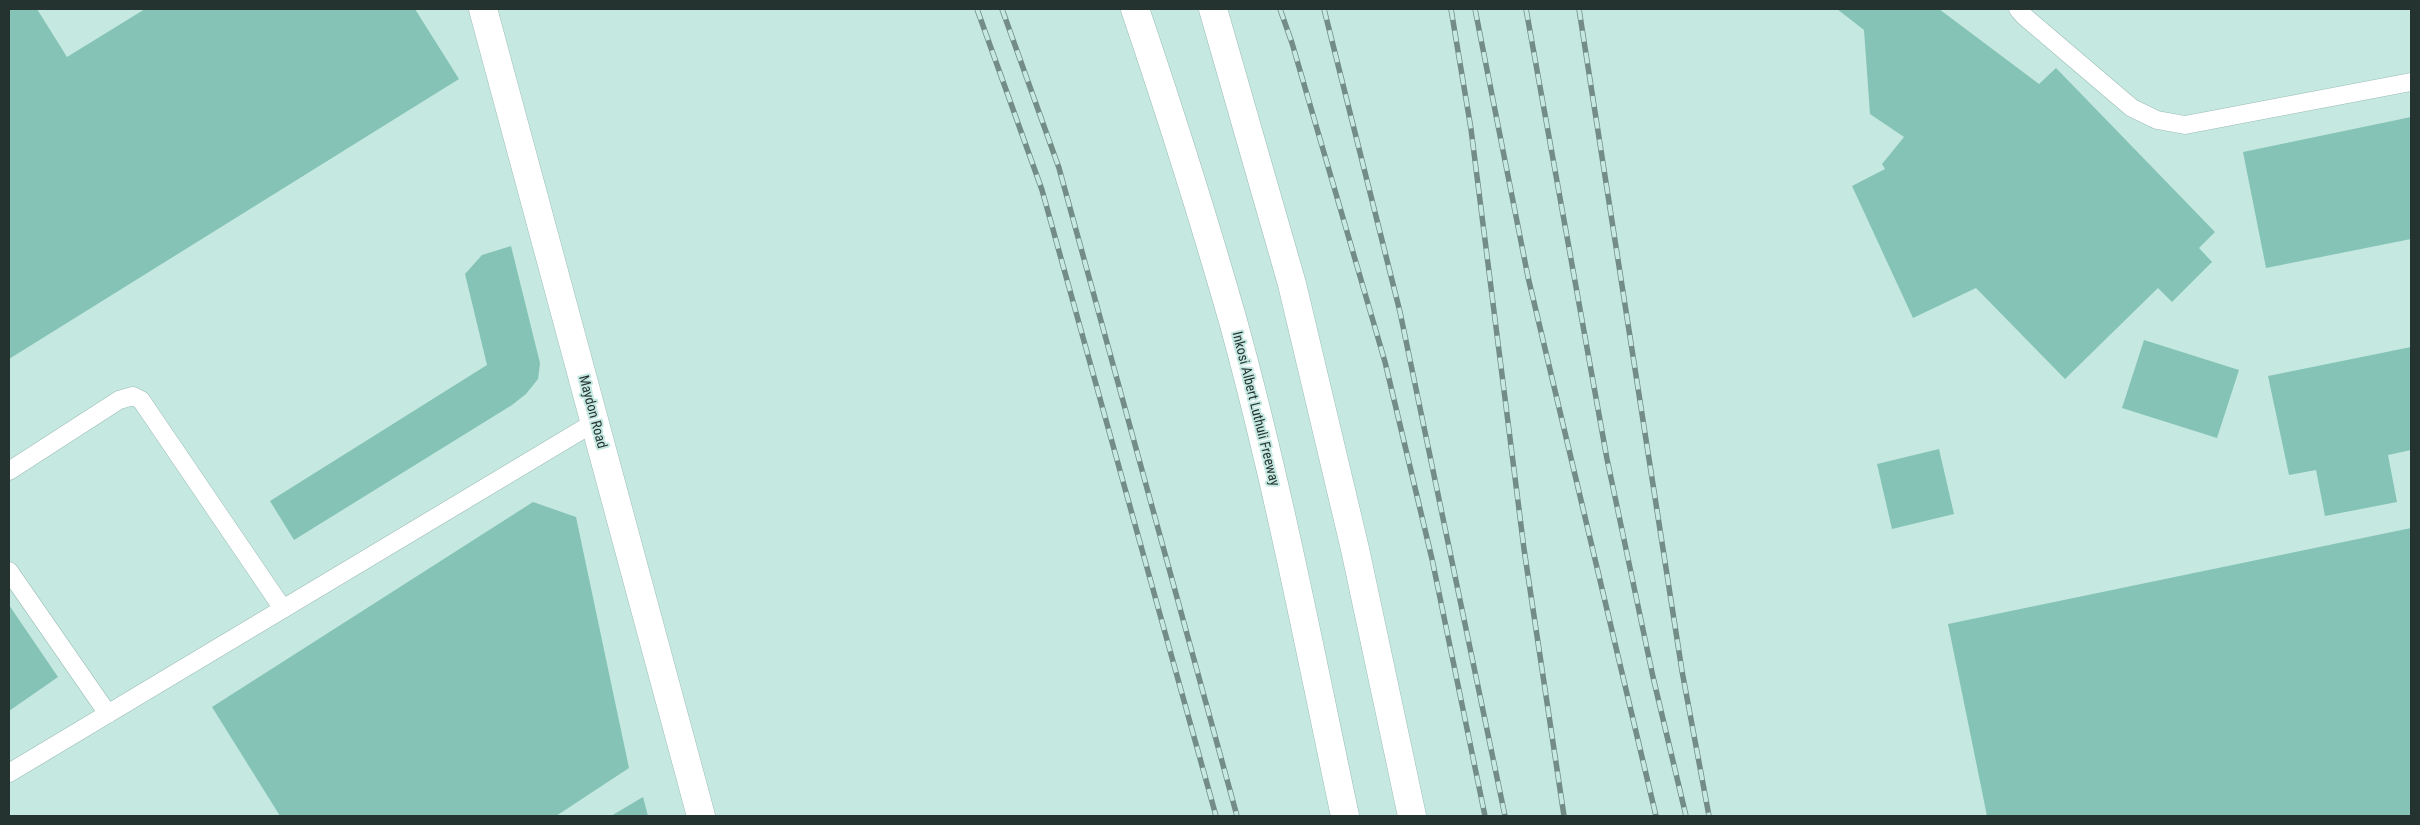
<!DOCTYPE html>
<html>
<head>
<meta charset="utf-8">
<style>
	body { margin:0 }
	#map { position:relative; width:2420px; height:825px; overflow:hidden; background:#c5e9e1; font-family:"Roboto Condensed",sans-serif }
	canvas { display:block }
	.frame { position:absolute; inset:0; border:10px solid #253330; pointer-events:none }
</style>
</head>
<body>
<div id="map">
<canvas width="2420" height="825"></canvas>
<div class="frame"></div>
</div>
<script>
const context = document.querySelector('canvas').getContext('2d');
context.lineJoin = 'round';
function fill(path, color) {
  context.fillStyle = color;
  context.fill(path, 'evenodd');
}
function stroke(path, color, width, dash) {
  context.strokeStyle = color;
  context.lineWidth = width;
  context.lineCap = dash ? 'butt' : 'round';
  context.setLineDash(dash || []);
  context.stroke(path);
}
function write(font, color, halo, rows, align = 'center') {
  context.font = font + ' "Roboto Condensed",sans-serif';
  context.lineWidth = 4;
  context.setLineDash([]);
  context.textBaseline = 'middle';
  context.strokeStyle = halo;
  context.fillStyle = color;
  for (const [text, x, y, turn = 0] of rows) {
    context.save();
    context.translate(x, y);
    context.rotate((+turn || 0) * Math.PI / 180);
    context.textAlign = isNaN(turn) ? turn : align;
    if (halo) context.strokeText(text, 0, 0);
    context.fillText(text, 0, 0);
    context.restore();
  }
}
fill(new Path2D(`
	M9 9H37L67 57 145 9H415L459 79 9 359Z
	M1837 9H1939L2039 84 2056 68 2215 232 2199 248 2212 262 2172 302 2158 288 2065 379 1976 288 1913 318 1852 186 1885 169 1882 164 1904 137 1870 114 1864 30Z
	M2411 117V239L2266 268 2243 152Z
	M511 246 540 363 538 379 526 394 512 405 294 540 270 501 487 365 465 274 482 255Z
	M2144 340 2239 370 2217 438 2122 408Z
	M2411 347V450L2388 455 2397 502 2325 516 2316 470 2289 475 2268 376Z
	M1939 449 1954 514 1892 529 1877 464Z
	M533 502 576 517 629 768 556 816H280L212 707Z
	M2411 528V816H1987L1948 624Z
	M9 605 58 677 9 711Z
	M643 797 648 816H611Z`), '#85c3b6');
const lane = new Path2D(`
	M2018 9 2024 16 2132 108 2157 120 2185 125 2411 82
	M9 471 119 400 133 396 141 400 283 609
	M9 571 108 714
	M9 773 595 422`);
const secondary = new Path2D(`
	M483 9 701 816`);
const highway = new Path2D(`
	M1135 9C1170 112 1203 216 1233 321 1278 484 1310 651 1345 816
	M1213 9 1292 284 1355 549 1412 816`);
stroke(lane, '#9abcb5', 19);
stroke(secondary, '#9abcb5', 29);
stroke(highway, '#9abcb5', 29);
stroke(lane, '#fff', 18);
stroke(secondary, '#fff', 28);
stroke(highway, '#fff', 28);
const rail = new Path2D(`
	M977 9 1042 190 1216 816
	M1002 9 1059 168 1237 816
	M1280 9 1292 43 1385 362 1432 559 1485 816
	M1324 9 1400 312 1505 816
	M1451 9 1471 129 1524 549 1564 816
	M1475 9 1528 277 1656 816
	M1526 9 1607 459 1653 677 1686 816
	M1579 9 1682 671 1709 816`);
stroke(rail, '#738c86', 5.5);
stroke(rail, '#c5e9e1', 4, [11]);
write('14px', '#253330', '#c5e9e1', [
	["Inkosi Albert Luthuli Freeway",1255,409,76],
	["Maydon Road",592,412,75]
]);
</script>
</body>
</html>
